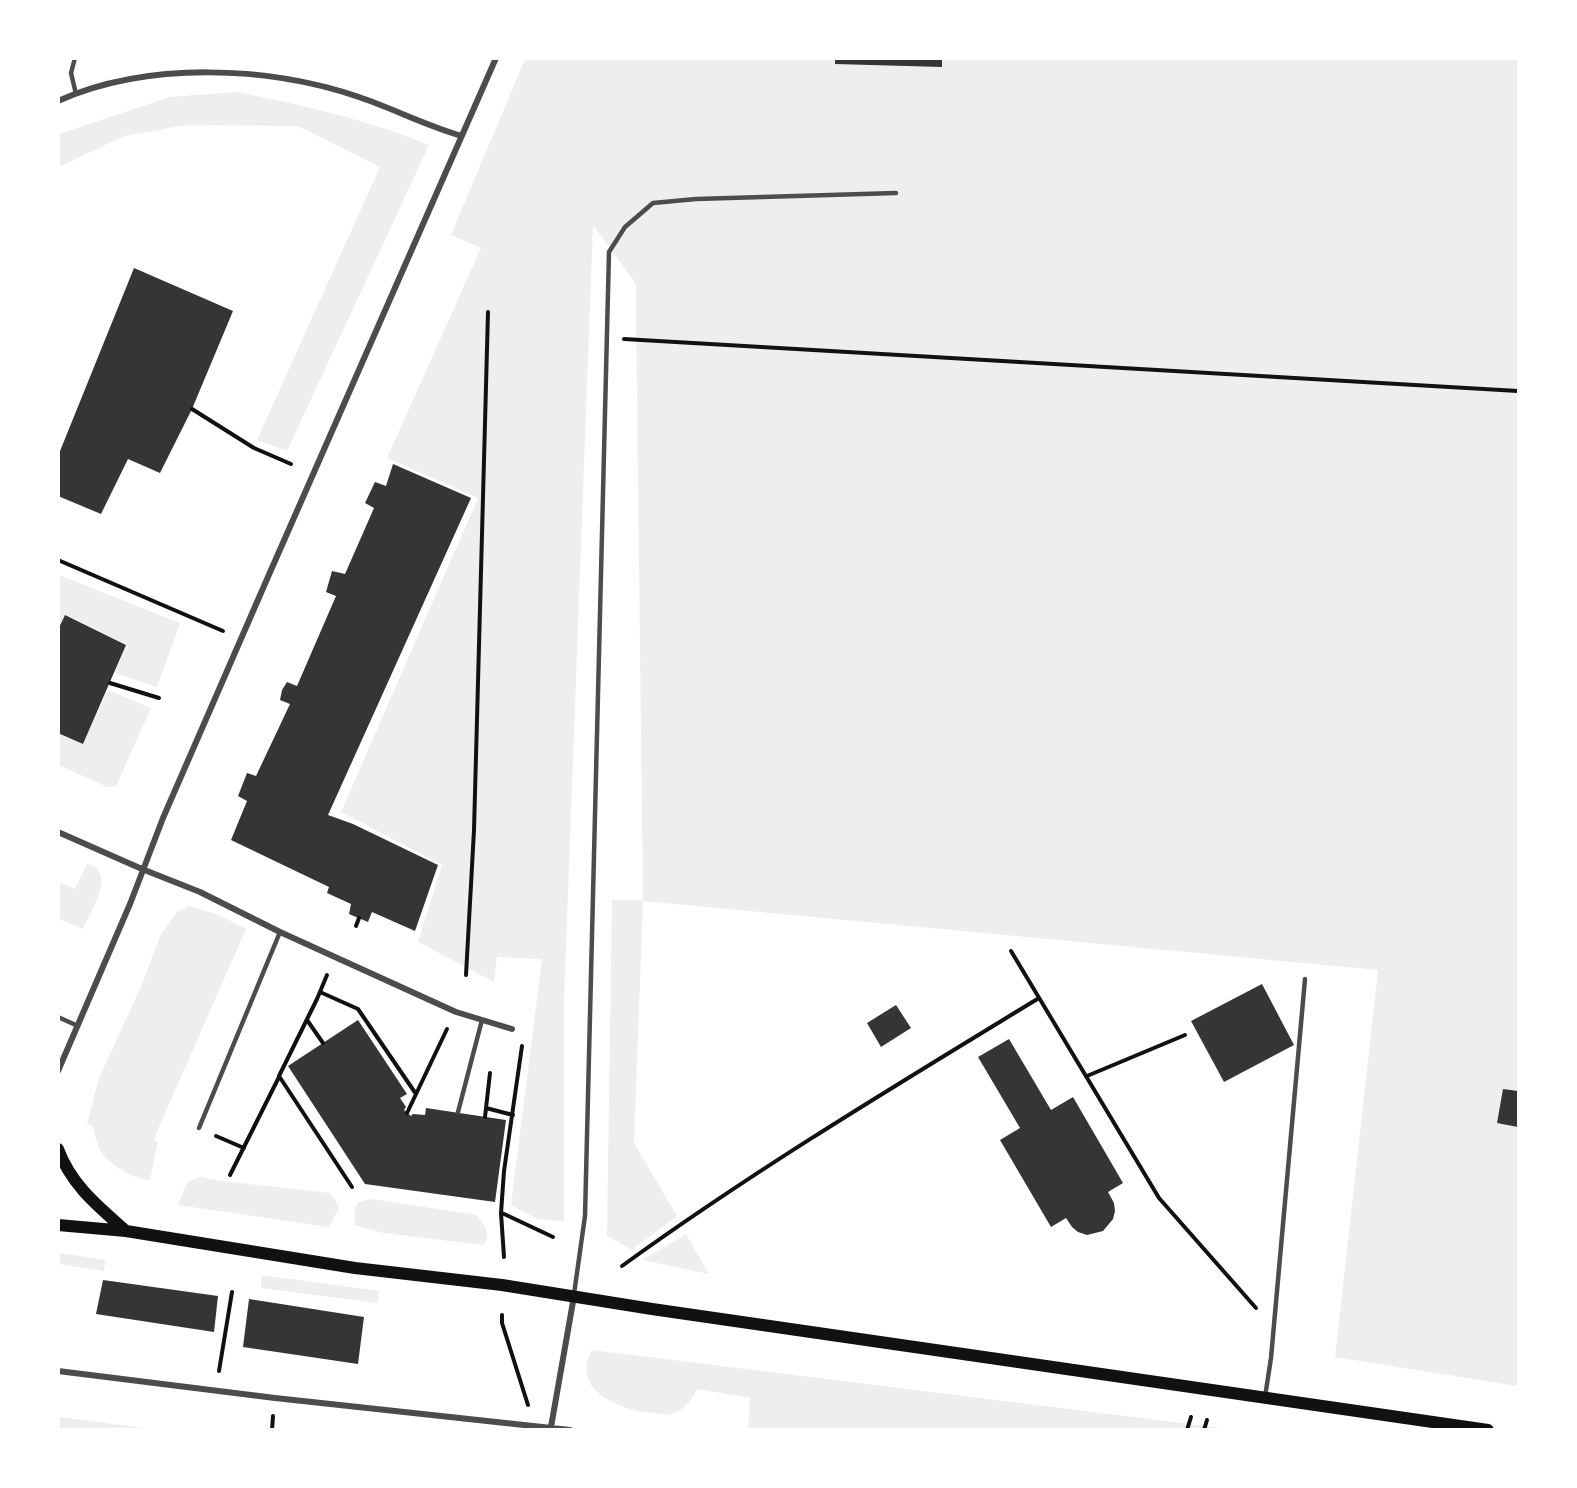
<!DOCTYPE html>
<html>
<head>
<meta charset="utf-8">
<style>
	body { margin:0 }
	#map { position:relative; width:1577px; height:1488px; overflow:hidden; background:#fff; font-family:Barlow,sans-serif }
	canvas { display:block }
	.frame { position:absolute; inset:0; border:60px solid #fff; pointer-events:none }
</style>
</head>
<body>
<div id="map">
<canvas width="1577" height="1488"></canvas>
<div class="frame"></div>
</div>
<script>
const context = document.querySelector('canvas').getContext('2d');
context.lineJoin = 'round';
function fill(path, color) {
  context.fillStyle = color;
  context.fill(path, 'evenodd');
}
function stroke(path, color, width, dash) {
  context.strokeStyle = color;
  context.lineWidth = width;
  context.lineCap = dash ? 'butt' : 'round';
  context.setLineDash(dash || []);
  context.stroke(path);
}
fill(new Path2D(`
	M525 59H1518V1386L1335 1357 1378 970 643 901 634 1143 677 1216 632 1250 607 1236 612 900H643L636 312V284L593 225 564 999V1221L537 1219 511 1205 542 959 497 957 494 982 418 942 442 865 341 812 478 498 387 458 481 248 451 235Z
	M236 92C302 105 366 119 429 145L287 451 257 440 380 167 298 126 186 125 124 136 59 167V134L170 97Z
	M59 575 180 623 157 687 115 673 126 644 66 615 59 630Z
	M108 690 151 708 116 786 107 787 59 765V733L83 744Z
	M87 864C118 870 90 914 83 929L59 919V882L75 889Z
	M189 906 219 915 246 929 159 1127 154 1140 158 1142 150 1180C134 1179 111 1166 101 1152 97 1145 95 1133 92 1125L87 1124 99 1078 140 989 161 934 177 912Z
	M200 1177 221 1181 330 1193 335 1199 339 1208 329 1227 178 1205 187 1182Z
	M372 1199 476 1215C485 1226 492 1232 483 1245L383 1233 355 1225 354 1212 358 1202Z
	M686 1234 709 1274 642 1260Z
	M59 1253 105 1260 104 1271 59 1264Z
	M261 1275 379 1291 378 1303 261 1288Z
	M592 1350 1230 1429 783 1430 764 1427 763 1429H748L750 1398 697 1389C692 1400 683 1411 671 1414 667 1415 661 1414 657 1413 624 1412 569 1392 592 1350Z
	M59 1417 152 1429H59Z`), '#eee');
fill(new Path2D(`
	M835 58H942V67L835 64Z
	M134 268 233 311 192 409 160 473 128 459 101 514 58 496V456Z
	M393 464 471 498 328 815 353 824 438 865 415 931 372 912 368 922 349 914 351 904 327 893 329 887 231 840 247 801 238 796 247 773 256 776 290 704 280 700 282 690 287 682 297 686 336 596 326 592 332 571 345 574 374 508 365 503 375 482 386 486Z
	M65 615 126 645 83 744 58 733V630Z
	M1262 984 1294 1045 1224 1082 1191 1021Z
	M896 1005 911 1028 881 1047 867 1023Z
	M358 1020 407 1094 400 1098 406 1107 404 1110 411 1116 413 1114 425 1115 426 1108 506 1120 495 1202 365 1184 288 1066Z
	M1009 1039 1051 1110 1073 1097 1123 1183 1108 1192 1114 1203 1115 1211 1113 1219 1103 1231 1087 1235 1078 1232 1072 1227 1066 1218 1051 1227 1000 1140 1020 1128 978 1057Z
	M1503 1089 1518 1091V1127L1497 1123Z
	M103 1280 218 1296 214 1332 96 1314Z
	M249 1299 364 1317 358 1364 243 1347Z`), '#353535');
stroke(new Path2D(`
	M624 339 1518 391
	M192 409 254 448 291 464
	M58 560 223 631
	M110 683 159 698
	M356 926 359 918
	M1011 951 1159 1198 1256 1308
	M327 975 317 999 279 1076 352 1187
	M466 975 474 830 488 312
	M320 992 358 1009 416 1094
	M307 1020 323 1043
	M1087 1076 1185 1035
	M486 1108 513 1115
	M407 1113 447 1029
	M485 1117 490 1073
	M216 1136 244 1148
	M230 1175 279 1077
	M502 1213 553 1237
	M504 1257 501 1213 504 1171 522 1046
	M622 1266C756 1169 898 1084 1039 998
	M502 1315V1323L528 1405
	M219 1371 232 1292
	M272 1430 273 1416
	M1187 1430 1191 1417
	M1204 1430 1207 1420`), '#111', 4);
stroke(new Path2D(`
	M75 58 71 73 76 94
	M58 1017 78 1026
	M458 1112 482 1020
	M199 1128 280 932
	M574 1294 585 1216 609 252 625 227 653 203 696 199 896 193
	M1265 1397 1271 1358 1305 979`), '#4c4c4c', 4.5);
stroke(new Path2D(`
	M58 101C148 61 268 66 359 97 394 109 427 126 462 136
	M58 832 142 869 200 892 280 932 456 1012 512 1029
	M58 1071 130 904 163 818 264 586 496 58
	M58 1371 275 1398 570 1430
	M551 1427 574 1296`), '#4c4c4c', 6);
stroke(new Path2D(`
	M58 1149C71 1185 99 1207 126 1231
	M58 1225 126 1231 355 1268 502 1285 652 1309 1488 1430`), '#111', 12);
</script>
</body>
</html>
